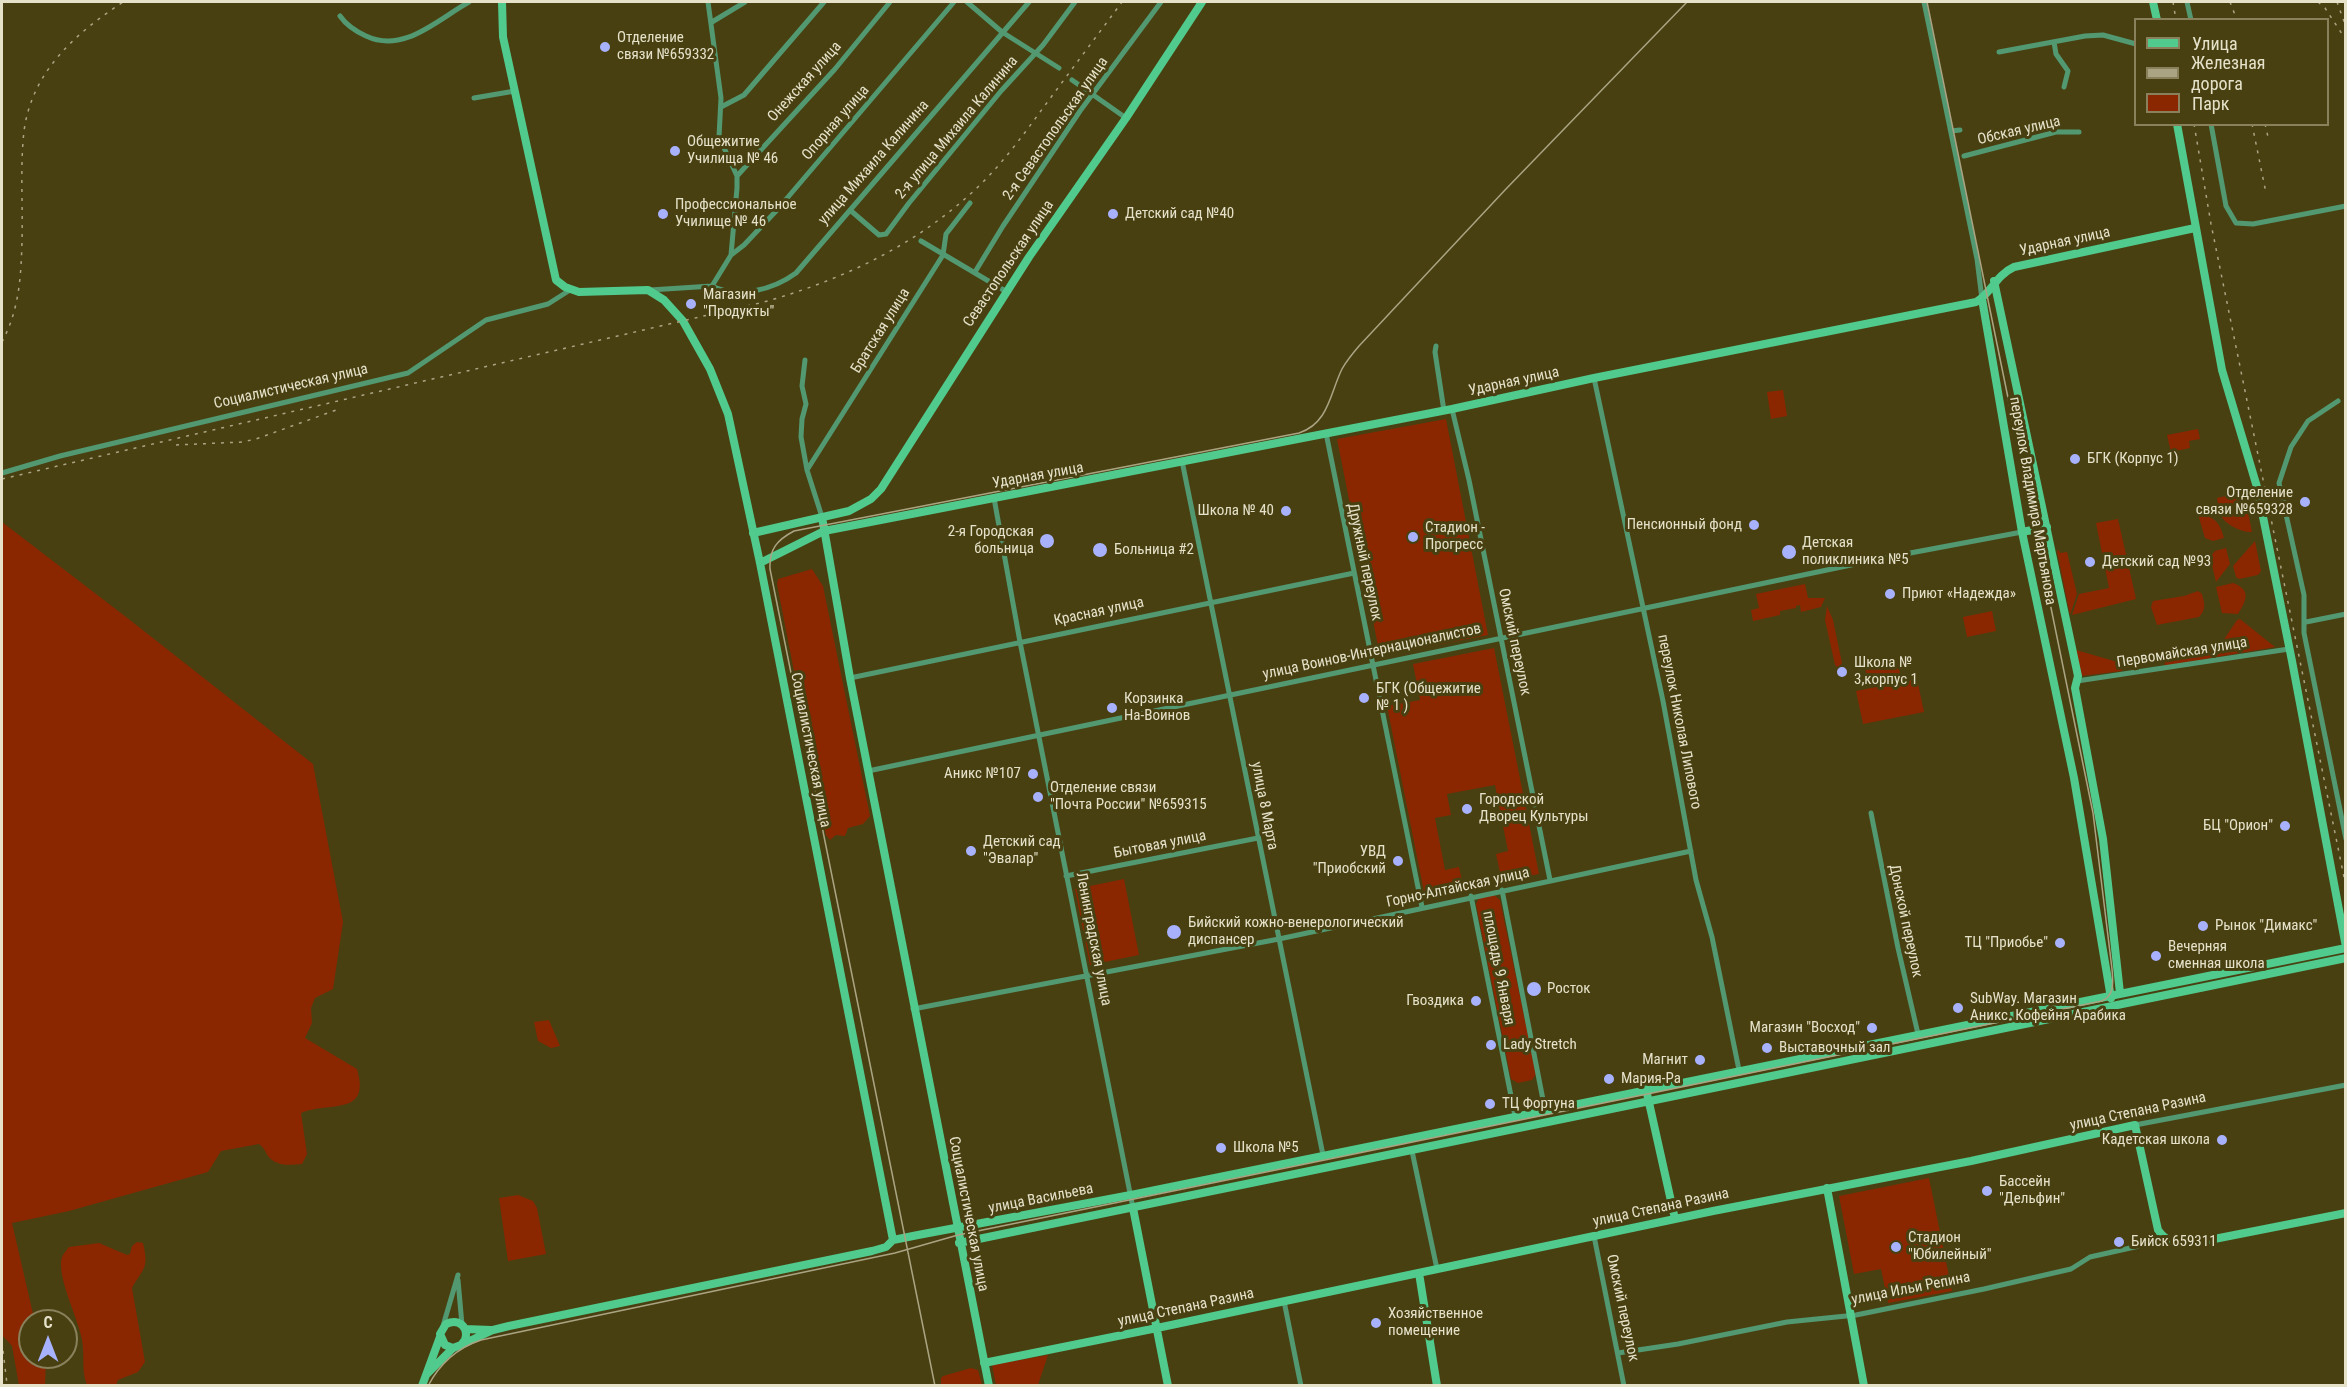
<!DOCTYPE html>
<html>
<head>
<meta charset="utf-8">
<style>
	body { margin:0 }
	#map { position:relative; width:2347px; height:1387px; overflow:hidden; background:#494012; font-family:"Roboto Condensed",sans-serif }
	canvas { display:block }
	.frame { position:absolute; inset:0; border:3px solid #e6e2ca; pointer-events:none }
	.legend { position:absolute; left:2134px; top:18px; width:195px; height:108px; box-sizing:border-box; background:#494012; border:2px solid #88815c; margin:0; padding:8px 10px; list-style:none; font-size:18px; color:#e6e2ca }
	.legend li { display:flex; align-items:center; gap:12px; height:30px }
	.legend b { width:30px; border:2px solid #88815c }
	.north { position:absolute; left:18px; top:1309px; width:60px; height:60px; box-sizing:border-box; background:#494012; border:2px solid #88815c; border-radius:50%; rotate:0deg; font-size:16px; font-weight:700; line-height:24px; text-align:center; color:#e6e2ca }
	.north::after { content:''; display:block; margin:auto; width:21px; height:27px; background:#a7b1fc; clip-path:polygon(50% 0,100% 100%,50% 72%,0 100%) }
</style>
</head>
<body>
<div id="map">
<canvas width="2347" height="1387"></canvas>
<div class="frame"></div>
<ul class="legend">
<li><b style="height:8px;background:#51cb8d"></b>Улица</li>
<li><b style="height:8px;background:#aaa483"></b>Железная дорога</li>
<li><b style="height:16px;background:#8a2700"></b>Парк</li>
</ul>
<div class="north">С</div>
</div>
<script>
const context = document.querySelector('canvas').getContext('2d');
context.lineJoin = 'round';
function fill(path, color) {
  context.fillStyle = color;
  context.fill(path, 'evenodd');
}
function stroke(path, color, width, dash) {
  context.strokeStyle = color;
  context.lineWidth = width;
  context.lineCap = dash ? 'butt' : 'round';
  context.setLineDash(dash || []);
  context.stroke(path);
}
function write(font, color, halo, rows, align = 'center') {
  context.font = font + ' "Roboto Condensed",sans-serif';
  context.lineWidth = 6;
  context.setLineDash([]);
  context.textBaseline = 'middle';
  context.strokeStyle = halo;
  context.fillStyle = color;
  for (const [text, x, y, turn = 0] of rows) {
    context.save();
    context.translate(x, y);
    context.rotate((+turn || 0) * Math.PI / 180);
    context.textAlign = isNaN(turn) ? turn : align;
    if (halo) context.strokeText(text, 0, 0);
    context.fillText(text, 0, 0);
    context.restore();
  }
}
fill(new Path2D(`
	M1783 390 1787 416 1771 419 1767 392Z
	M1446 419 1488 635 1380 656 1337 439Z
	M2198 429 2200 439 2189 441 2190 448 2171 452 2167 435Z
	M2244 492 2252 532C2243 533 2226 525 2222 517 2219 512 2218 504 2217 498Z
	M2197 511C2214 519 2219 519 2224 538L2213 541 2205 538Z
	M2118 519 2136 599 2072 615 2079 594 2109 588 2096 523Z
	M2 522 130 620 313 764 343 922 333 989 315 998 311 1008 312 1023 305 1038 357 1069C371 1117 330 1101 301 1113L307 1154 302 1164C290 1165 277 1167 268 1156 265 1151 264 1148 259 1144L221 1151 208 1172 69 1211 12 1223 34 1318V1321H30V1357H46L45 1385H19L12 1346 2 1335Z
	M2255 541 2261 571 2258 575 2239 579 2236 577 2233 566Z
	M2226 548 2230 564 2216 582 2210 557 2215 551Z
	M2059 550 2060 553 2067 552 2077 594 2070 615 2057 551Z
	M812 569 823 586 870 816 863 824 848 828 845 836 836 835 830 840 826 835 777 584 778 579Z
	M2233 583C2252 590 2246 601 2238 614L2222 613 2216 587Z
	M1805 584 1808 598H1825L1821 607 1801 612 1800 605 1796 606V608L1780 611V615L1753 621 1751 610 1759 608 1756 594Z
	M2198 591 2202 594C2204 603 2207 609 2199 617L2157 625 2151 607 2153 601 2184 596Z
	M1827 606 1833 620 1842 663 1838 668 1835 665 1825 620Z
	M1992 611 1996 631 1967 637 1963 617Z
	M2240 619 2275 647 2165 666 2164 657 2221 644 2237 620Z
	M1494 648 1539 874 1502 881 1496 854 1508 851 1495 785 1447 794 1451 815 1435 818 1445 870 1459 867 1464 890 1425 897 1387 706 1420 700 1413 664Z
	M2076 650 2121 663 2122 671 2081 676Z
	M1897 660 1901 677 1868 684 1865 667Z
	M1917 679 1924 712 1863 724 1856 691Z
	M1124 879 1139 955 1090 965 1075 889Z
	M1494 895 1500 900 1536 1074 1532 1080 1518 1083 1511 1079 1476 904 1479 898Z
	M549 1020 560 1046 551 1048 538 1041 534 1022Z
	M1929 1178 1952 1291 1888 1303 1881 1269 1854 1274 1839 1196Z
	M518 1195 533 1201 537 1208 546 1254 508 1261 499 1198Z
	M137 1242 143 1243C149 1269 144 1267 132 1288L145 1362 138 1372 118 1380 116 1385H87C81 1371 85 1355 82 1340 78 1318 60 1284 61 1263 61 1256 65 1252 69 1247L99 1243 127 1255 130 1254 132 1246Z
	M1048 1355 1038 1385H996L992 1365Z
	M971 1368 978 1370 982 1385H941V1378L943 1376Z`), '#8a2700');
stroke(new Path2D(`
	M967 2 1002 32 1059 68
	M1924 2 1977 259 1982 299
	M2187 2 2191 20
	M340 16C347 26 355 31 366 36 404 54 438 19 469 2
	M712 22 745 2
	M2054 42 2056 54 2068 71 2064 87
	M1999 52 2085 36 2103 35 2136 44
	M1072 80 1126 118
	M474 98 515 91
	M721 107 744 95 824 2
	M2211 124 2226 206 2236 223 2253 224 2346 206
	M1951 131 1960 130
	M1964 156 2056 132H2079
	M737 176 835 69 890 2
	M850 210 879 235 886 234 909 203 1001 91 1043 45 1075 2
	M921 241 1007 292
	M731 255 744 245 777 210 954 2
	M975 272 1003 226 1080 111 1161 2
	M712 286C737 299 773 290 796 273L1029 2
	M650 290 712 286 731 255 737 188V176L719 137 721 98 708 2
	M1436 346 1435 352 1444 411
	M805 360 802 386 806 404 802 419 801 437 807 470 822 517
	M1594 378 1663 701 1696 880 1712 937 1739 1070
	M2338 401 2308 421 2291 447 2279 483 2304 595V633L2346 839
	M1452 409 1469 480 1550 880
	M1326 433 1422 907
	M1182 461 1323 1155
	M807 470 943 255 946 234 970 203
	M2 473 60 456 408 373 486 320 548 304 570 290
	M994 498 1020 642 1133 1208
	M2306 622 2346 614
	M850 678 1354 573
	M2077 681 2289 649
	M868 771 1889 557 2022 532
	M1871 813 1898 948 1918 1034
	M1066 876 1258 838
	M1502 890 1545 1110
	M1471 896 1515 1116
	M913 1009 1279 939 1691 851
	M2135 1125 2346 1085
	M1412 1151 1437 1269
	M1594 1236 1624 1386
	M458 1280 462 1325
	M1284 1301 1301 1386
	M443 1326 458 1275
	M1618 1353 1678 1344 1787 1322 1856 1315 1984 1289 2071 1269 2090 1257 2166 1240`), '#529972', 5);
stroke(new Path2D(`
	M502 2 503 37 556 280 565 287 579 292 648 290 664 300 683 321 710 369 728 414 760 563 893 1240
	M2153 2 2157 20
	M2177 124 2222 370 2257 487 2292 661 2346 947
	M1994 281 2078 676 2075 688 2103 839 2120 993
	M1982 299 2022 532 2074 778 2111 998
	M822 517 850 678 989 1386
	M2022 532 2047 527
	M753 533 849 511 871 499 881 489 1029 257 1126 118 1202 2
	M760 563 824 531 1452 409 1594 378 1976 302C1990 295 1996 275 2014 267L2195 228
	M1646 1089 1675 1219
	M1827 1188 1864 1386
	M1133 1208 1168 1386
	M959 1243 2346 958
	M1419 1273 1437 1386
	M465 1329 491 1330
	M463 1344 493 1330 509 1326 872 1251 886 1247 893 1240 918 1235 1136 1194 2346 948
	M984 1363 1157 1328 1713 1211 1971 1161 2135 1125 2158 1230C2168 1245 2183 1245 2199 1242L2346 1213
	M426 1375 453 1348 461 1345 465 1340C469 1327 459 1318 446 1324L440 1334 445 1345 453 1348
	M422 1386 440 1337`), '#51cb8d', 8);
stroke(new Path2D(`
	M428 1386C440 1363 457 1348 481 1340L895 1253 958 1235 2102 1001C2115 995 2113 982 2112 969L2093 813 1927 2
	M935 1386 770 569C769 549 777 540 794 531L1299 433C1329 423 1330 393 1342 369 1347 360 1353 353 1359 346L1505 190 1687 2`), '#aaa483', 1.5);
stroke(new Path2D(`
	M2173 2 2176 20
	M2230 2 2237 20
	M2318 2 2325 8 2346 40
	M2337 2 2346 27
	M2194 124 2211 224 2346 887
	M2252 124 2266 193
	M2265 124 2268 137
	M2 342C19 310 21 278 22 241 23 205 20 167 24 131 32 71 76 33 123 2
	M176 445 242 442 256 439 339 409
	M2 479 764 302C845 279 921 243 982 183 1005 160 1024 134 1043 108 1069 73 1096 37 1122 2
	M2 1342 7 1384`), '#aaa483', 1.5, [3, 6]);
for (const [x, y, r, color] of [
	[605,47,6,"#a7b1fc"],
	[675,151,6,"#a7b1fc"],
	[663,214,6,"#a7b1fc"],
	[1113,214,6,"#a7b1fc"],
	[691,304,6,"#a7b1fc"],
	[2075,459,6,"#a7b1fc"],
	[2305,502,6,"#a7b1fc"],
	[1286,511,6,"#a7b1fc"],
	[1754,525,6,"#a7b1fc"],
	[1413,537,6,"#a7b1fc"],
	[1047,541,8,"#a7b1fc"],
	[1100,550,8,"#a7b1fc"],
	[1789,552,8,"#a7b1fc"],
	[2090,562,6,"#a7b1fc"],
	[1890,594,6,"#a7b1fc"],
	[1842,672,6,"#a7b1fc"],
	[1364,698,6,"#a7b1fc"],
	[1112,708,6,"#a7b1fc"],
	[1033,774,6,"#a7b1fc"],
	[1038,797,6,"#a7b1fc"],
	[1467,809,6,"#a7b1fc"],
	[2285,826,6,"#a7b1fc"],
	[971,851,6,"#a7b1fc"],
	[1398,861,6,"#a7b1fc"],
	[2203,926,6,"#a7b1fc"],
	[1174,932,8,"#a7b1fc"],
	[2060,943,6,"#a7b1fc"],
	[2156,956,6,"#a7b1fc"],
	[1534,989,8,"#a7b1fc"],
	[1476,1001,6,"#a7b1fc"],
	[1958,1008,6,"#a7b1fc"],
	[1872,1028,6,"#a7b1fc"],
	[1491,1045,6,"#a7b1fc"],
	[1767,1048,6,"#a7b1fc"],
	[1700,1060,6,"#a7b1fc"],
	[1609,1079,6,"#a7b1fc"],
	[1490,1104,6,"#a7b1fc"],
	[2222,1140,6,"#a7b1fc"],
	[1221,1148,6,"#a7b1fc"],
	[1987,1191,6,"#a7b1fc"],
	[2119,1242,6,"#a7b1fc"],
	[1896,1247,6,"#a7b1fc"],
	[1376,1323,6,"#a7b1fc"]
]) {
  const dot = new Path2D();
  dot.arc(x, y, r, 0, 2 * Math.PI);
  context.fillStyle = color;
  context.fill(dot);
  stroke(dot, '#494012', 2);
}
write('15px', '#e6e2ca', '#494012', [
	["Отделение",617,38],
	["связи №659332",617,55],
	["Общежитие",687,142],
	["Училища № 46",687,159],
	["Профессиональное",675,205],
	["Училище № 46",675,222],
	["Детский сад №40",1125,214],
	["Магазин",703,295],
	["\"Продукты\"",703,312],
	["БГК (Корпус 1)",2087,459],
	["Отделение",2293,493,"right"],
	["связи №659328",2293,510,"right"],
	["Школа № 40",1274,511,"right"],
	["Пенсионный фонд",1742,525,"right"],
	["Стадион -",1425,528],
	["Прогресс",1425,545],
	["2-я Городская",1034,532,"right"],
	["больница",1034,549,"right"],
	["Детская",1802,543],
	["поликлиника №5",1802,560],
	["Больница #2",1114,550],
	["Детский сад №93",2102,562],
	["Приют «Надежда»",1902,594],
	["Школа №",1854,663],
	["3,корпус 1",1854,680],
	["БГК (Общежитие",1376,689],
	["№ 1 )",1376,706],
	["Корзинка",1124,699],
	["На-Воинов",1124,716],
	["Аникс №107",1021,774,"right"],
	["Отделение связи",1050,788],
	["\"Почта России\" №659315",1050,805],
	["Городской",1479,800],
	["Дворец Культуры",1479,817],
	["БЦ \"Орион\"",2273,826,"right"],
	["Детский сад",983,842],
	["\"Эвалар\"",983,859],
	["УВД",1386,852,"right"],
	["\"Приобский",1386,869,"right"],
	["Бийский кожно-венерологический",1188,923],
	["диспансер",1188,940],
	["Рынок \"Димакс\"",2215,926],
	["ТЦ \"Приобье\"",2048,943,"right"],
	["Вечерняя",2168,947],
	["сменная школа",2168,964],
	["Росток",1547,989],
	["SubWay. Магазин",1970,999],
	["Аникс. Кофейня Арабика",1970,1016],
	["Гвоздика",1464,1001,"right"],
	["Магазин \"Восход\"",1860,1028,"right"],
	["Lady Stretch",1503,1045],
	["Выставочный зал",1779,1048],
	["Магнит",1688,1060,"right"],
	["Мария-Ра",1621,1079],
	["ТЦ Фортуна",1502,1104],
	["Кадетская школа",2210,1140,"right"],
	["Школа №5",1233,1148],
	["Бассейн",1999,1182],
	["\"Дельфин\"",1999,1199],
	["Стадион",1908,1238],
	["\"Юбилейный\"",1908,1255],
	["Бийск 659311",2131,1242],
	["Хозяйственное",1388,1314],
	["помещение",1388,1331]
], 'left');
write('15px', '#e6e2ca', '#494012', [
	["Онежская улица",805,82,-48],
	["Опорная улица",836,123,-49],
	["2-я улица Михаила Калинина",957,128,-50],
	["2-я Севастопольская улица",1056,129,-55],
	["Обская улица",2019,131,-13],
	["улица Михаила Калинина",874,163,-49],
	["Ударная улица",2065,242,-12],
	["Севастопольская улица",1009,264,-56],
	["Братская улица",881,331,-58],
	["Ударная улица",1514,382,-12],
	["Социалистическая улица",291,387,-13],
	["Ударная улица",1038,476,-10],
	["переулок Владимира Мартьянова",2032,501,80],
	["Дружный переулок",1364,562,78],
	["Красная улица",1099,612,-12],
	["Омский переулок",1514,642,78],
	["улица Воинов-Интернационалистов",1372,652,-12],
	["Первомайская улица",2182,653,-9],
	["переулок Николая Липового",1679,722,79],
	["Социалистическая улица",810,750,79],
	["улица 8 Марта",1264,806,79],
	["Бытовая улица",1160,845,-11],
	["Горно-Алтайская улица",1458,888,-12],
	["Донской переулок",1905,921,78],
	["Ленинградская улица",1093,939,79],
	["площадь 9 Января",1498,968,79],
	["улица Степана Разина",2138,1112,-12],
	["улица Васильева",1041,1199,-11],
	["улица Степана Разина",1661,1208,-12],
	["Социалистическая улица",968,1214,79],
	["улица Ильи Репина",1911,1289,-11],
	["улица Степана Разина",1186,1308,-12],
	["Омский переулок",1622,1308,78]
]);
</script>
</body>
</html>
